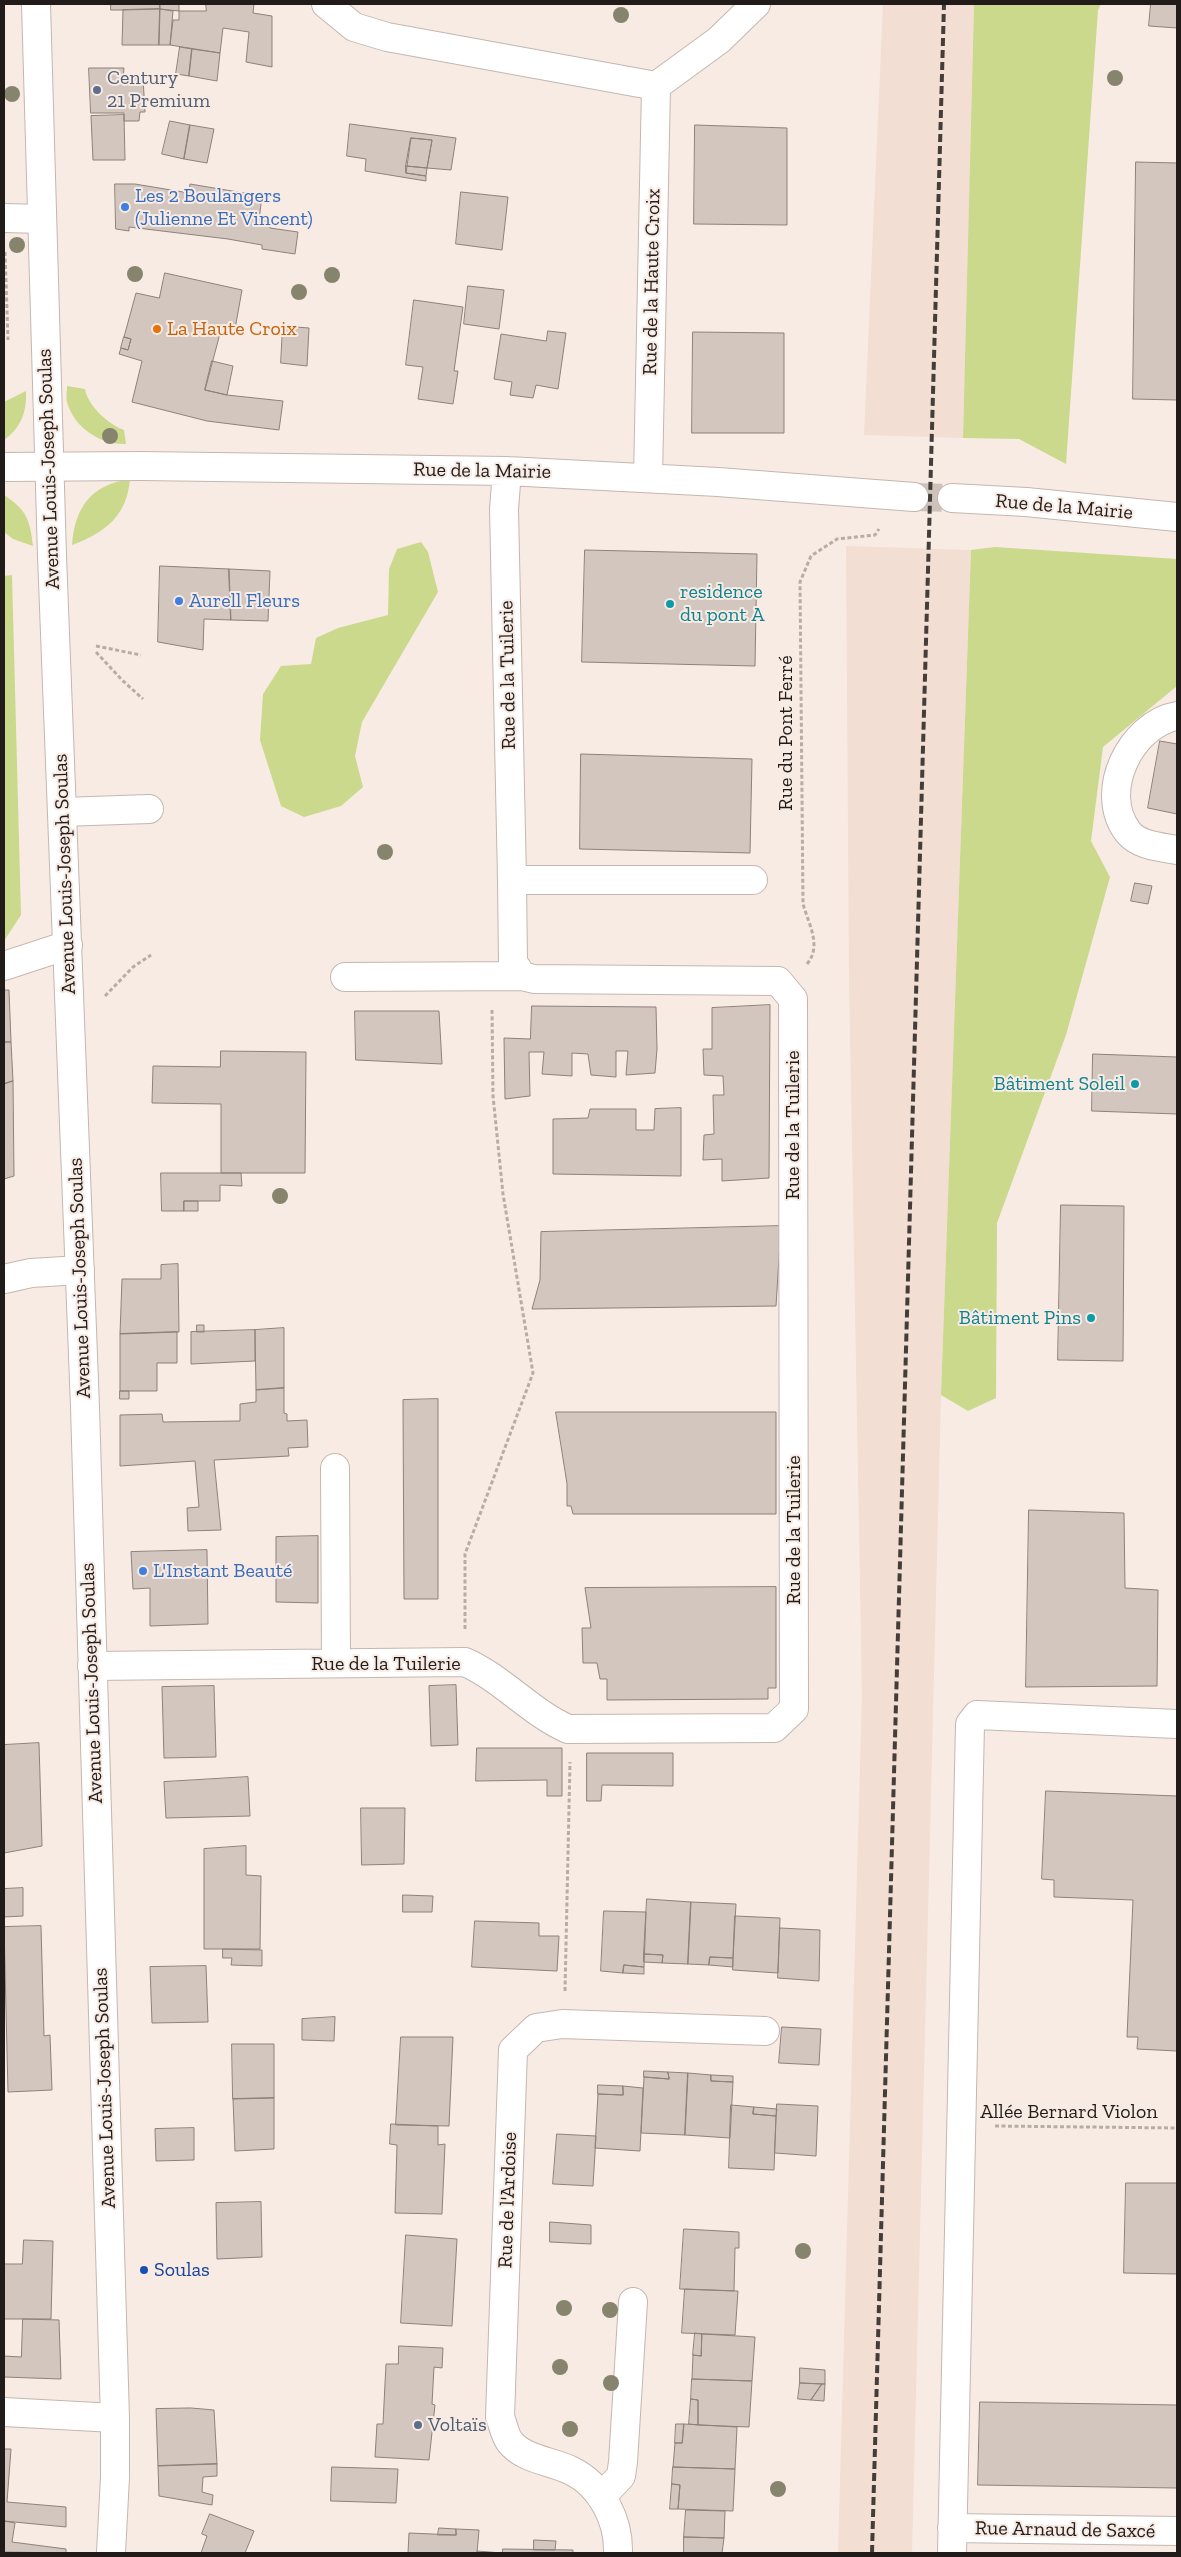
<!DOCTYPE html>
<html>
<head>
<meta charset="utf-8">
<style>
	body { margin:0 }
	#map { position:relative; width:1181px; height:2557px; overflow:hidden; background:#f8ebe4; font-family:"Zilla Slab",serif }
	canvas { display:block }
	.frame { position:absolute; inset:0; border:5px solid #211c1a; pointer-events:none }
</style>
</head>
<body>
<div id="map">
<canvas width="1181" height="2557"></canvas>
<div class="frame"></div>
</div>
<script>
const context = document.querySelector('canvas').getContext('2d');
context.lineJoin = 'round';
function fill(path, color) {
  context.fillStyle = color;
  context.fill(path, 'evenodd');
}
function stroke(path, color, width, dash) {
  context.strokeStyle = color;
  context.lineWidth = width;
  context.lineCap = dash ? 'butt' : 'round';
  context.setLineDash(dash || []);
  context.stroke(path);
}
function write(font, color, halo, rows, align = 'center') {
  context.font = font + ' "Zilla Slab",serif';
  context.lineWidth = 4;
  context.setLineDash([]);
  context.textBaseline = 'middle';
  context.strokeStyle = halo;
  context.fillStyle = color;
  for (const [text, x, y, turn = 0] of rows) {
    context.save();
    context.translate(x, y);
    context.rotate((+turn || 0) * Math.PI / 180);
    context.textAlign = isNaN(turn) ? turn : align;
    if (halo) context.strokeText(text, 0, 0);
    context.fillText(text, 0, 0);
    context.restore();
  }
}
fill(new Path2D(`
	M883 4H974L963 438 864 435Z
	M846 546 971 550 941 1395 912 2553H838L862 1695 849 978Z`), '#f2ded2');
fill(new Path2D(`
	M974 4H1101L1098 10 1066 464 1019 439 963 438Z
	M67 386 85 389C88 406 108 424 124 430L126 444C101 445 74 428 67 402 66 398 67 391 67 386Z
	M26 391C27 412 21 428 4 440V402Z
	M130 479C127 516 105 533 72 545 75 507 91 485 130 479Z
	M4 495C27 510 30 520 33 546L13 539 4 532Z
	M421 542 428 552 438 592 362 722 355 756 363 787 341 806 304 817 281 806 260 740 263 694 281 666 311 664 316 638 338 628 388 615 389 569 397 549Z
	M995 547 1177 559V686L1103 747 1091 841 1110 877 1066 1035 997 1223 996 1398 968 1411 941 1395 971 550Z
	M12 575 21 915 4 941V576Z`), '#cbd98c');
const building = new Path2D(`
	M111 4H160V9L123 10H111Z
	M160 4H179V11L160 9Z
	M206 4H254L253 13 272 16V67L246 62 249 32 223 28 220 53 170 45 173 20H179V11H206Z
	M1151 4H1177V28L1149 26Z
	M160 9 159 45H122L123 10Z
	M160 9 173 11 170 45H159Z
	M180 47 192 49 189 76 176 74Z
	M192 49 220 53 217 81 189 76Z
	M89 68H124L123 78H143L145 112H140L139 121H124V113H91Z
	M124 115 125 160H93L91 116Z
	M170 121 190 125 184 159 162 154Z
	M350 124 456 138 451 170 427 168 432 140 411 138 406 173 426 176V181L365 171 366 159 347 156Z
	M190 125 214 129 207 163 184 159Z
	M695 125 787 128V225L694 224Z
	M411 138 432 140 427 168 406 166Z
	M1136 162 1177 163V400L1133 399Z
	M406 166 427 168 426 176 406 173Z
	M115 184H135L189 193 190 184 262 196 259 220 271 222 270 228 298 232 295 254 262 249V245L228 239 129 227V231L116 229Z
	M461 192 508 197 502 250 456 244Z
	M165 273 242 290 235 329 222 326 205 390 227 395 283 401 279 430 207 421 132 402 142 361 119 354 121 348 128 350 131 339 124 337 136 293 159 298Z
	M468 286 504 290 499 329 464 324Z
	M414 300 463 307 454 371H458L453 404 418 399 423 367 406 365Z
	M283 326 309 328 307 366 281 363Z
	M548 331 566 333 558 389 536 385 533 398 510 395 512 382 494 379 501 334 546 341Z
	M693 332 784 333V433H692Z
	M124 337 131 339 128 350 121 348Z
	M212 361 233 366 227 395 205 390Z
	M585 550 757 554 755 666 582 662Z
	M160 566 229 569 231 620 204 619 203 650 158 642Z
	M229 569 270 571 268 621 231 620Z
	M1160 741 1177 744V814L1148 808Z
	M581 754 752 759 750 853 580 849Z
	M1135 883 1152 886 1148 904 1131 901Z
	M4 990H9L11 1042H4Z
	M770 1005 769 1178 722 1181V1159L703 1160 704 1135 714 1134 713 1095H724L723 1076 704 1075 703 1049H712V1008Z
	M532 1006 656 1007 657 1049 655 1073 626 1075 628 1051H616V1077L591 1075 588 1054 572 1053V1076L542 1074 544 1052H529L530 1096 505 1099 504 1038 530 1039Z
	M355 1011H439L442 1064 356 1060Z
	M4 1042H11L13 1081 4 1084Z
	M221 1051 306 1052 305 1173H221V1104L152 1103 153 1066 220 1067Z
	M1093 1054 1177 1057V1114L1092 1111Z
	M13 1081 14 1176 4 1179V1084Z
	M681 1108V1176L553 1174V1119L588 1118 590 1109H636V1130H654L655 1109Z
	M161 1173H241L242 1186 220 1185V1201H184V1211H162Z
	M184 1201H198V1211H184Z
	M1061 1205 1124 1206 1123 1361 1058 1360Z
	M781 1226 776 1306 532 1309 540 1280 541 1232Z
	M178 1264 179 1332 120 1334 122 1279H161V1265Z
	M197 1325H204V1332H197Z
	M284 1328V1388L256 1390 255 1330Z
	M255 1330V1361L191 1364V1332Z
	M177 1332V1363H157V1391H120V1334Z
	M284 1388V1413L287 1414V1421L307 1420 308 1447 288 1448 289 1456 214 1460 221 1530 188 1531 187 1508 199 1507 195 1461 120 1466V1415L162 1414 163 1422 240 1421V1404L256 1402V1390Z
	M120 1391H129V1399H120Z
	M438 1399V1599H404L403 1400Z
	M556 1412H776V1514H573L571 1506H567V1484Z
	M1029 1510 1124 1513 1125 1588 1158 1590 1157 1686 1026 1687Z
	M318 1536V1603L276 1602V1537Z
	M207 1550 208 1624 150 1626V1588L133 1589 131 1552Z
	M776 1587V1688H768V1699L607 1700V1679H600L597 1663H583L582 1628H591L585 1588Z
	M456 1685 458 1745 431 1746 429 1686Z
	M214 1686 216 1757 164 1758 162 1687Z
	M39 1743 42 1846 4 1853V1745Z
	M477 1748H562V1796H547V1780L476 1781Z
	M587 1753H673V1786L602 1785 601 1801H587Z
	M248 1777 250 1816 166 1818 164 1782Z
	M1046 1791 1177 1796V2051L1137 2049 1138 2037H1127L1133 1900 1054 1897V1880L1042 1879Z
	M361 1808H405L404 1864 362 1865Z
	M246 1846V1875L261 1876 260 1949H204V1849Z
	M23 1888V1916L4 1917V1889Z
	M403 1895 433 1896 432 1912H403Z
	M647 1899 691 1902 688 1964 662 1963 663 1955 644 1954Z
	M691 1902 736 1904 733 1958 710 1957 709 1965 688 1964Z
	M604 1911 646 1912 644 1967 624 1965 623 1973 601 1971Z
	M735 1916 780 1918 778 1973 733 1970Z
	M475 1921 539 1923V1936H559L557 1971 472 1967Z
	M41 1926 44 2036 50 2035 52 2090 8 2092 4 1927Z
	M780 1928 820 1930 819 1981 778 1978Z
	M223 1949 262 1950V1966L231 1965 232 1958H223Z
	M644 1954 663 1955 662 1963 644 1962Z
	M710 1957 733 1958V1967L709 1965Z
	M624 1965 644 1967V1974L623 1973Z
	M206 1966 208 2022 152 2023 150 1967Z
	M335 2017 334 2041 302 2040V2019Z
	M782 2027 821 2029 819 2065 779 2063Z
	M401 2037H453L449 2126 396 2125Z
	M232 2044H274V2098L233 2099Z
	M644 2071 668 2072 669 2079 644 2077Z
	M668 2072 688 2073 685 2135 641 2133 644 2077 669 2079Z
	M688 2073 711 2075V2081L733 2082 730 2138 685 2135Z
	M711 2075 733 2076V2082L711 2081Z
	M598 2085 623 2086V2095L598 2094Z
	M623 2086 643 2088 640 2151 595 2148 598 2094 623 2095Z
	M274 2098V2149L235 2151 233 2099Z
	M777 2104 818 2106 816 2156 775 2153Z
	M731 2105 754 2107 753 2114 776 2116 774 2170 729 2168Z
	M754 2107 777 2109 776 2116 753 2114Z
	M391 2124 438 2126V2145L445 2144 442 2214 395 2213 397 2145 390 2144Z
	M194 2128V2160L156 2161 155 2129Z
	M557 2134 596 2136 593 2186 553 2184Z
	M1126 2183H1177V2274L1124 2273Z
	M261 2202 262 2257 217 2259 216 2203Z
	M550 2222 591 2225V2244L550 2242Z
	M684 2229 739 2232V2248H735L734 2291 680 2289Z
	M406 2235 457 2239 452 2326 401 2323Z
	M24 2240 53 2241 51 2319H4V2264H22Z
	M685 2289 738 2291 735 2335 682 2333Z
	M23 2319 59 2320 61 2379 4 2377V2356L21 2357Z
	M695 2333 702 2334 701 2356 693 2355Z
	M702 2334 755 2337 752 2381 692 2379 693 2355 701 2356Z
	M399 2346 443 2348 442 2368 434 2367 432 2404 435 2405 429 2460 375 2457 377 2424H383L386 2364H398Z
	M800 2368 825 2370V2384L800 2383Z
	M692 2379 752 2381 749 2427 698 2425V2400L691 2399Z
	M800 2383 822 2384 811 2400 798 2399Z
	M822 2384H825L824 2401 811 2400Z
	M691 2399 698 2400V2425L689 2424Z
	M980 2402 1177 2405V2488L978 2485Z
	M191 2408 214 2410 217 2464 158 2466 156 2409Z
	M676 2424H684L682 2443H675Z
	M684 2424 737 2427 735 2469 673 2467 675 2443H682Z
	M4 2449H11L7 2502 66 2507V2527L4 2521Z
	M217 2464V2476L203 2477 202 2492 213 2495 212 2505 159 2496 158 2466Z
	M332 2467 398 2469 396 2503 331 2501Z
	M673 2467 735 2469 733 2511 678 2509 680 2485 672 2484Z
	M672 2484 680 2485 678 2509H670Z
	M686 2510 725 2511 724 2538 684 2537Z
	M210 2514 254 2531 245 2553H201L207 2536 202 2534Z
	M4 2521 15 2523 12 2542 66 2549V2553L4 2552Z
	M439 2528 456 2529V2535H438Z
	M456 2529 479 2530 477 2553H408L409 2533 456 2535Z
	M684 2537 724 2538 722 2553H684Z
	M534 2540 556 2541 555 2550H534Z
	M503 2549 573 2550V2553H477V2551L502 2553Z`);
fill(building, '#d2c6bf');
stroke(building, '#8d817b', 1);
stroke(new Path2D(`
	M914 497 952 498`), '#cdc2bc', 28, [28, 14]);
const minor = new Path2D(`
	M326 4 354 27 387 37 656 86 719 40 756 4
	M4 218 41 219
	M4 467 141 466 507 471 718 482 914 497
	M507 471 504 509 512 880H753
	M648 478 656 86
	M952 498 1026 502 1177 517
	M1177 716C1131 724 1097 792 1128 832 1139 846 1161 847 1177 850
	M63 812 149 809
	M4 966 68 945
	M345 977 522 976
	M4 1279 31 1273 80 1270
	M335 1468 336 1663
	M92 1666 465 1662C503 1679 530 1712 568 1729L774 1728 794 1709 793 999 778 981 534 979 522 976 513 962 512 880
	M4 2412 115 2418
	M601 2497 621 2476 623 2462 633 2302
	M952 2528 1177 2531
	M618 2553C619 2521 602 2486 572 2471 553 2461 524 2460 510 2442 505 2436 503 2424 500 2417L513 2050 536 2028 562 2024 765 2031
	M952 2553 970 1724 977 1715 1177 1724`);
const major = new Path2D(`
	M36 4 52 556 85 1407 115 2418V2477L111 2553`);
stroke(minor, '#c3b7b0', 30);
stroke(major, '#c3b7b0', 30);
stroke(new Path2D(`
	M5 252 8 340
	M96 646 141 655
	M96 652 122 680 143 699
	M807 964C822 946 809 925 803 904L800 582 811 556 837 539 875 535 879 529
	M105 996 133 967 151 955
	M465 1629V1554L533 1373 503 1194 493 1096 492 1010
	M565 1991 570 1762
	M995 2126 1177 2128`), '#b7ada7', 3, [4, 2.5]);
stroke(minor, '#fff', 28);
stroke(major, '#fff', 28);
stroke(new Path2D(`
	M872 2553 944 4`), '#443e3b', 4, [8, 4]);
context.fillStyle = '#87846d';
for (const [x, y] of [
	[621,15],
	[1115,78],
	[12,94],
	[17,245],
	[135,274],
	[332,275],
	[299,292],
	[110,436],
	[385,852],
	[280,1196],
	[803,2251],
	[564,2308],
	[610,2310],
	[560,2367],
	[611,2383],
	[570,2429],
	[778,2489]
]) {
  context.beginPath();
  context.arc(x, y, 8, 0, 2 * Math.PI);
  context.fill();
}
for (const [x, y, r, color] of [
	[97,90,5,"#5c6f8a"],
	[125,207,5,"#3f7fe0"],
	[157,329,5,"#e8710a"],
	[179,601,5,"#3f7fe0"],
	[670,604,5,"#0f9aa8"],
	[1135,1084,5,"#0f9aa8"],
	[1091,1318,5,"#0f9aa8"],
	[143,1571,5,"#3f7fe0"],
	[144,2270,5,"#1a4fb4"],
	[418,2425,5,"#5c6f8a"]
]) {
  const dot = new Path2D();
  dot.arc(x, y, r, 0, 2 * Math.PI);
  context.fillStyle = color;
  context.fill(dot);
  stroke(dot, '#f8ebe4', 2);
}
write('20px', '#4e5e75', '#f8ebe4', [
	["Century",107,78],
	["21 Premium",107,101],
	["Voltaïs",428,2425]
], 'left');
write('20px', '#366cbe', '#f8ebe4', [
	["Les 2 Boulangers",135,196],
	["(Julienne Et Vincent)",135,219],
	["Aurell Fleurs",189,601],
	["L'Instant Beauté",153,1571]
], 'left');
write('20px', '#211c1a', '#f8ebe4', [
	["Rue de la Haute Croix",652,282,-89],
	["Avenue Louis-Joseph Soulas",49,469,-92],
	["Rue de la Mairie",482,471,1],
	["Rue de la Mairie",1064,507,5],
	["Rue de la Tuilerie",508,675,-91],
	["Rue du Pont Ferré",786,733,-90],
	["Avenue Louis-Joseph Soulas",65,874,-92],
	["Rue de la Tuilerie",793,1125,-90],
	["Avenue Louis-Joseph Soulas",80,1278,-92],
	["Rue de la Tuilerie",794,1530,-90],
	["Rue de la Tuilerie",386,1664],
	["Avenue Louis-Joseph Soulas",92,1683,-92],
	["Avenue Louis-Joseph Soulas",105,2088,-92],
	["Allée Bernard Violon",1069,2112],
	["Rue de l'Ardoise",508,2200,-88],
	["Rue Arnaud de Saxcé",1065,2530,1]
]);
write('20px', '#c56008', '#f8ebe4', [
	["La Haute Croix",167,329]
], 'left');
write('20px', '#0d838f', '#f8ebe4', [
	["residence",680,592,"left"],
	["du pont A",680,615,"left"],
	["Bâtiment Soleil",1125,1084],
	["Bâtiment Pins",1081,1318]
], 'right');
write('20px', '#164399', '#f8ebe4', [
	["Soulas",154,2270]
], 'left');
</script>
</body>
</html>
